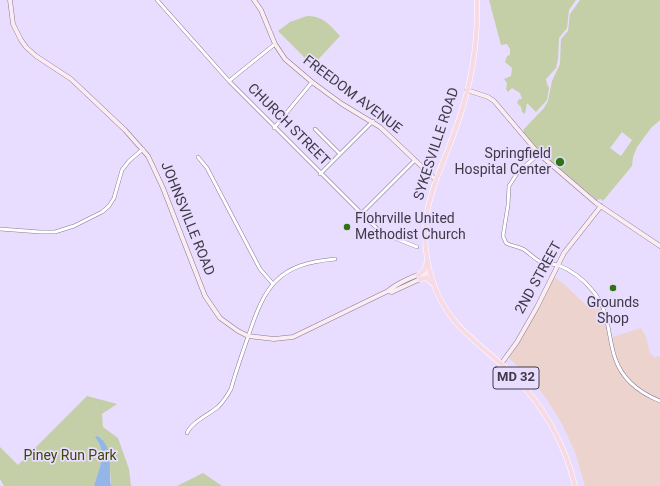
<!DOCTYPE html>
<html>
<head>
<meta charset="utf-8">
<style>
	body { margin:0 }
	canvas { display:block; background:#e8ddfe }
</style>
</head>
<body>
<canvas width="660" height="486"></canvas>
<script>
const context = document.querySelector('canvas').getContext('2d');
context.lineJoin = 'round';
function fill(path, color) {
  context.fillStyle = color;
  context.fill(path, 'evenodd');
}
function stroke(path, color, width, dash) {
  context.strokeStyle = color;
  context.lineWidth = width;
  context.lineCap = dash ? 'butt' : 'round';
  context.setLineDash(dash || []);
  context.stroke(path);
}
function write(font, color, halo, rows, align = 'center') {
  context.font = font + ' Roboto,sans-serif';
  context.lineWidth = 3.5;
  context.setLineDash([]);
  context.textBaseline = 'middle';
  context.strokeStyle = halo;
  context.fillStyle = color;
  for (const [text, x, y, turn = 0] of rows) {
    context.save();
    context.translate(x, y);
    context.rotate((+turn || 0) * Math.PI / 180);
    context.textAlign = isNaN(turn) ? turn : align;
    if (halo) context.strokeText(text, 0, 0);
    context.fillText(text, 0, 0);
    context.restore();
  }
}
fill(new Path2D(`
	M553 276 564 284 588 307 599 302 605 320 609 338 641 328 646 337 650 353 655 358 657 356 660 357V486H585L575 452 561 422 546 398 534 383 508 357 513 352Z`), '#edd3cd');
fill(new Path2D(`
	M489 0H576L569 10 567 28 559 38 558 59 556 68 546 79 547 84 549 88 547 100 536 112 527 103 525 114 522 112 521 107 517 103 519 99H522L520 93 512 88 508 92 506 89 507 83 504 79 511 76 512 68 505 62 507 56 510 55V49L507 44 501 45Z
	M580 0H660V120L651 128 637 147 633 157 632 166 603 201 601 199 597 200 540 152 523 133 524 129 544 108 548 101 552 81 560 64 561 39 568 31 570 14ZM622 132 632 140 621 156 610 148Z
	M307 16C322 15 330 25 340 36L315 63H310L278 31 290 22Z
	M87 396 117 404 102 414 103 427 118 438 129 469 131 486H111L109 452 95 437C108 455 99 468 94 486H4L0 479V447L18 465Z
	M203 473 222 486H177Z`), '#c4cea7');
fill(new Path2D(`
	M97 436C115 446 108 469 111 486H94C99 468 108 454 95 437Z`), '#94b6e7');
const street = new Path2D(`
	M157 0 229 81 368 220 382 233 417 247
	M229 81 275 44
	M274 128 312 82
	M315 129 340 154
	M539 154 518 172 509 186 508 205 503 236 506 243C511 246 517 246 523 249 530 253 535 260 543 263 548 264 553 264 558 265 571 270 583 279 592 290 610 310 607 334 615 358 622 379 640 393 660 401
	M198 157 207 168 260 269 273 284
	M320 174 373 121
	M361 214 415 160
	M0 229 40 232H55L74 226 102 212 109 206 114 198 122 170 129 161 143 149
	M187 433C192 422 208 415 218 407 223 402 227 396 231 389 236 371 242 354 248 337 265 285 278 264 335 259`);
const secondary = new Path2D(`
	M10 0 13 24 21 40 26 47 36 56 71 79 125 130 148 156 163 188 205 296 220 318 238 331 248 336 274 339 293 337 388 291C397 283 418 274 430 271
	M254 0 261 10 275 44 285 59 312 82 342 104 380 127 435 179
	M467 90 488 97 494 101 539 154 596 203 660 246
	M388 291 392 292 420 279 428 272
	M501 364 517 342 537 307 564 253 601 206`);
const primary = new Path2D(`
	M477 0C478 40 472 81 459 119 440 178 412 213 432 279 446 325 477 341 510 372 542 403 565 443 575 486
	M418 275 424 270 427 262
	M420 279 427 278 432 283`);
stroke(street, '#857a98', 4);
stroke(secondary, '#857a98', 5);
stroke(primary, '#fff', 5.5);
stroke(street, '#fff', 3);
stroke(secondary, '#fbecf1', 4);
stroke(primary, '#f7dae3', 4.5);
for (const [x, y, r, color] of [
	[560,162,5,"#2e7415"],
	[347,227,4,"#2e7415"],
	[613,288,4,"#2e7415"]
]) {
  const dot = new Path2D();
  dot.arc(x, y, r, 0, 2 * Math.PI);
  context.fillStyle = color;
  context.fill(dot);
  stroke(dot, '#e8ddfe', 1.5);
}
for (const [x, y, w] of [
	[516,378,46]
]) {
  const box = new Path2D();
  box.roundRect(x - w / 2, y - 11, w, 22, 3);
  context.fillStyle = '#e8ddfe';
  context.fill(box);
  stroke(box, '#3f3a48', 1);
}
write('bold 13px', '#3f3a48', null, [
	["MD 32",516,378]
]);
write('14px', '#3f3a48', '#e8ddfe', [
	["FREEDOM AVENUE",352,95,37],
	["CHURCH STREET",288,125,45],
	["SYKESVILLE ROAD",437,144,-72],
	["JOHNSVILLE ROAD",187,219,68],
	["2ND STREET",539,278,-61]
]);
write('14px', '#3f3a48', '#e8ddfe', [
	["Springfield",551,154],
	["Hospital Center",551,170],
	["Flohrville United",355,219,"left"],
	["Methodist Church",355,235,"left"],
	["Grounds",613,303,"center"],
	["Shop",613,319,"center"]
], 'right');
write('14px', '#3c4701', '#e8ddfe', [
	["Piney Run Park",70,456]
]);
</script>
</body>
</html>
